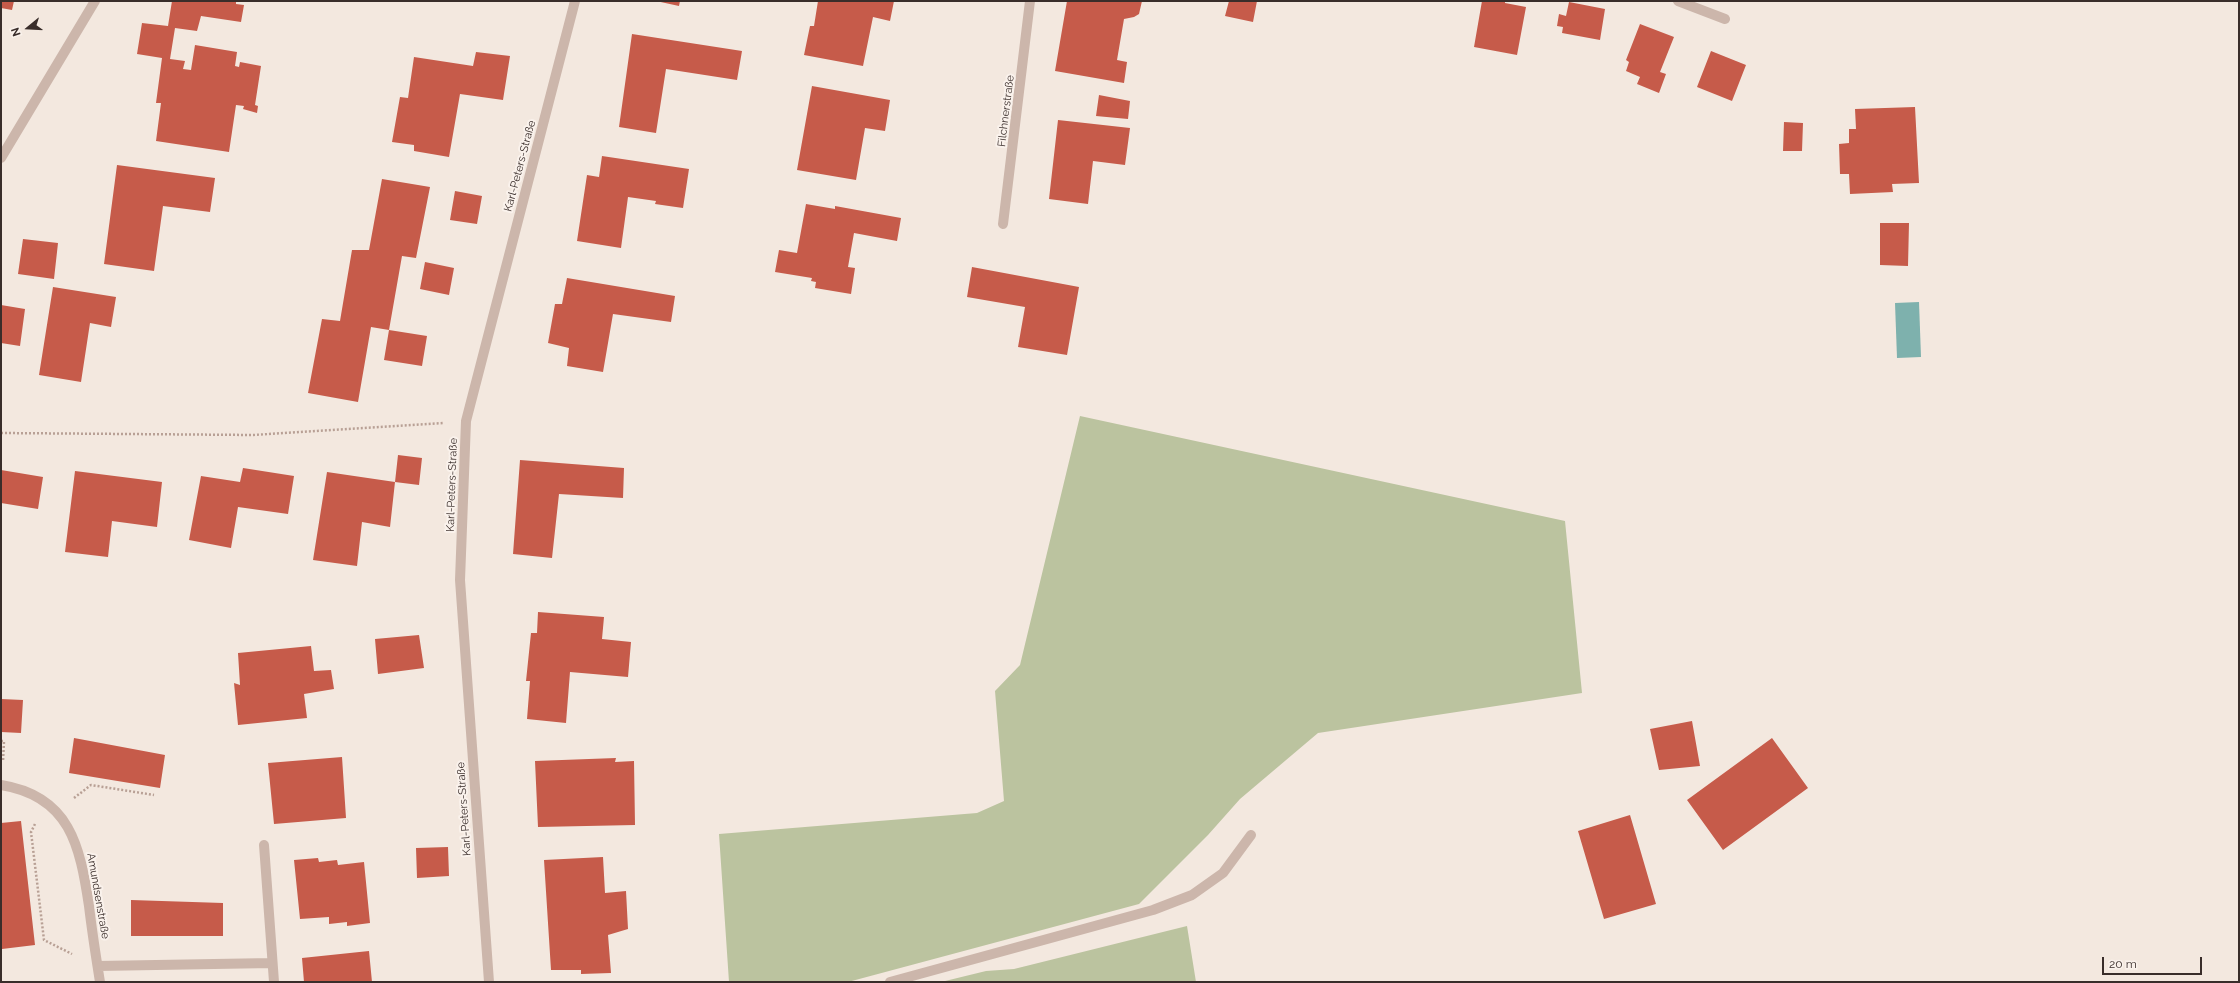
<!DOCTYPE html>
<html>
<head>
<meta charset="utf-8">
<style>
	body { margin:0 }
	#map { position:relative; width:2240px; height:983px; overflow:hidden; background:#f3e8df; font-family:Raleway,sans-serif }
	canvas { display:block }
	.frame { position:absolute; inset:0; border:2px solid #392d2a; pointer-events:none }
	.north { position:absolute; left:8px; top:8px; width:40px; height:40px; -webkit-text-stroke:3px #faf2ec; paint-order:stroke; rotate:252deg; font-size:11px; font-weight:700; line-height:16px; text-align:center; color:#392d2a }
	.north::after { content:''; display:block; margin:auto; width:14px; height:18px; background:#392d2a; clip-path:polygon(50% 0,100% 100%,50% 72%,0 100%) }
	.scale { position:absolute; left:2102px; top:957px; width:100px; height:18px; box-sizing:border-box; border:2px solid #392d2a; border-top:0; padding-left:5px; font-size:12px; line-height:14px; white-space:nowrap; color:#392d2a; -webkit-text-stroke:3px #faf2ec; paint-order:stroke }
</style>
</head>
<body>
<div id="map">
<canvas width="2240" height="983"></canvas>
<div class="frame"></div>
<div class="north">N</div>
<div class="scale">20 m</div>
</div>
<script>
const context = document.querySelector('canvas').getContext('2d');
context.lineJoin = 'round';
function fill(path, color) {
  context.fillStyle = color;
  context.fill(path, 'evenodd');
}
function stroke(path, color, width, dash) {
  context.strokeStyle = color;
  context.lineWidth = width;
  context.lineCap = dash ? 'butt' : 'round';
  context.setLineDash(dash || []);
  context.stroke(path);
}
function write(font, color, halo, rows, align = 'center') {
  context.font = font + ' Raleway,sans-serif';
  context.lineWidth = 4;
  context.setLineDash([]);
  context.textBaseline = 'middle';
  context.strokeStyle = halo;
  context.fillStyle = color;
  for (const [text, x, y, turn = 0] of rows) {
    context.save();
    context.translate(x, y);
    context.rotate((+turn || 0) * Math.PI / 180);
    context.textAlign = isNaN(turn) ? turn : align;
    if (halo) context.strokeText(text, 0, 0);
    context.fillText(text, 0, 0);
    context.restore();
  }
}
fill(new Path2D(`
	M1080 416 1565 521 1582 693 1318 733 1240 799 1208 835 1139 904 848 982H729L719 834 977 813 1004 801 995 691 1020 665Z
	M1187 926 1196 982H941L986 971 1014 969Z`), '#bbc39f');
fill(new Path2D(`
	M1919 302 1921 357 1897 358 1895 303Z`), '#7eb1ad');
fill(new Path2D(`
	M1 1H14L12 10 1 8Z
	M172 1H236V4L244 5 241 22 201 16 197 31 175 28 170 59 185 61 183 69 191 70 195 45 237 52 235 66 239 67 240 62 261 66 255 105 258 106 257 113 243 109 244 106 236 105 229 152 156 141 161 103H156L162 58 137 54 142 23 168 26Z
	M656 1H680L679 6Z
	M818 1H894L890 21 873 17 863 66 804 55 810 26H814Z
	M1067 1H1142L1139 14 1134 17 1124 19 1117 60 1127 62 1124 83 1055 71Z
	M1229 1H1257L1253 22 1225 16Z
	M1482 1H1505V3L1526 7 1517 55 1474 47Z
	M1569 2 1605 9 1600 40 1562 33 1563 27 1557 26 1559 14 1566 16Z
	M1640 24 1674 37 1660 72 1666 74 1659 93 1637 84 1640 77 1626 71 1629 62 1626 60Z
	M632 34 742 51 737 80 666 69 656 133 619 127Z
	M1711 51 1746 65 1732 101 1697 87Z
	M476 52 510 56 503 100 460 94 449 157 414 151V145L392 142 400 97 408 98 414 57 473 66Z
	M812 86 890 100 885 131 865 128 856 180 797 170Z
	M1099 95 1130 101 1128 119 1096 116Z
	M1915 107 1919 183 1892 184 1893 192 1850 194 1849 174H1840L1839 144 1849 143V129H1856L1855 109Z
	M1058 120 1130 128 1125 165 1093 161 1088 204 1049 199Z
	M1784 122 1803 123 1802 151H1783Z
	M602 156 689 169 683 208 655 204 656 201 628 197 621 248 577 241 587 175 599 177Z
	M117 165 215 178 210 212 163 206 154 271 104 264Z
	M382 179 430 187 416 258 402 256 389 330 371 327 358 402 308 393 322 319 340 321 352 250H369Z
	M455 191 482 196 477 224 450 220Z
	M806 204 835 209V206L901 218 897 241 854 233 848 267 855 268 851 294 815 288 816 282 811 281 812 278 775 272 779 250 797 253Z
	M1880 223H1909L1908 266 1880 265Z
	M23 239 58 243 54 279 18 274Z
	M425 262 454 268 449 295 420 289Z
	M972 267 1079 287 1067 355 1018 347 1025 307 967 297Z
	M567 278 675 296 671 322 613 314 603 372 567 366 569 348 548 343 555 304H562Z
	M53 287 116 297 111 327 90 323 81 382 39 375Z
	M1 305 25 309 20 346 1 343Z
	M389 330 427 336 422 366 384 360Z
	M398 455 422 458 419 485 395 482Z
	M520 460 624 468 623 498 559 494 552 558 513 554Z
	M243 468 294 476 288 514 238 507 231 548 189 540 201 476 240 482Z
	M1 470 43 477 38 509 1 503Z
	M75 471 162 482 157 527 112 521 108 557 65 552Z
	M327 472 395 482 390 527 362 522 357 566 313 560Z
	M538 612 604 617 602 639 631 642 628 677 570 672 566 723 527 719 530 681H526L531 633H537Z
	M419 635 424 668 378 674 375 639Z
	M311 646 314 671 331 670 334 689 304 694 307 718 238 725 234 683 240 685 238 653Z
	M1 699 23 700 21 733 1 732Z
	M1692 721 1700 766 1659 770 1650 729Z
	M74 738 165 755 160 788 69 773Z
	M1772 738 1808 788 1723 850 1687 800Z
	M342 757 346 818 274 824 268 763Z
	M616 758 615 762 634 761 635 825 538 827 535 761Z
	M1630 815 1656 904 1604 919 1578 831Z
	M21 821 35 945 2 949 1 823Z
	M448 847 449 876 417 878 416 848Z
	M603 857 605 893 626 891 628 929 608 935 611 973 581 974V970H551L544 860Z
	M318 858 319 862 337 860 338 865 364 862 370 923 347 926V922L329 924V917L300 919 294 860Z
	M131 900 223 903V936H131Z
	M369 951 372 982H304L302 958Z`), '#c65b4a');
stroke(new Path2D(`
	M1 433 253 435 444 423
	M1 741H4L3 762
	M74 798 91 785 154 795
	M35 824 31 832 44 940 72 954`), '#b8a095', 2.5, [2, 2]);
stroke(new Path2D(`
	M1678 1 1725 19
	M1 158 95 1
	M1003 224 1030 1
	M1 785C70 796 80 846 89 906 92 932 96 957 100 982
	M264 845 274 982
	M98 966 272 963
	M489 982 460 580 466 421 575 1
	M890 982 1153 910 1192 895 1223 873 1251 835`), '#ccb6ab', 10);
write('11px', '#392d2a', '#faf2ec', [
	["Filchnerstraße",1006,111,-83],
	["Karl-Peters-Straße",520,166,-75],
	["Karl-Peters-Straße",452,485,-88],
	["Karl-Peters-Straße",464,809,-94],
	["Amundsenstraße",98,896,80]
]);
</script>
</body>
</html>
